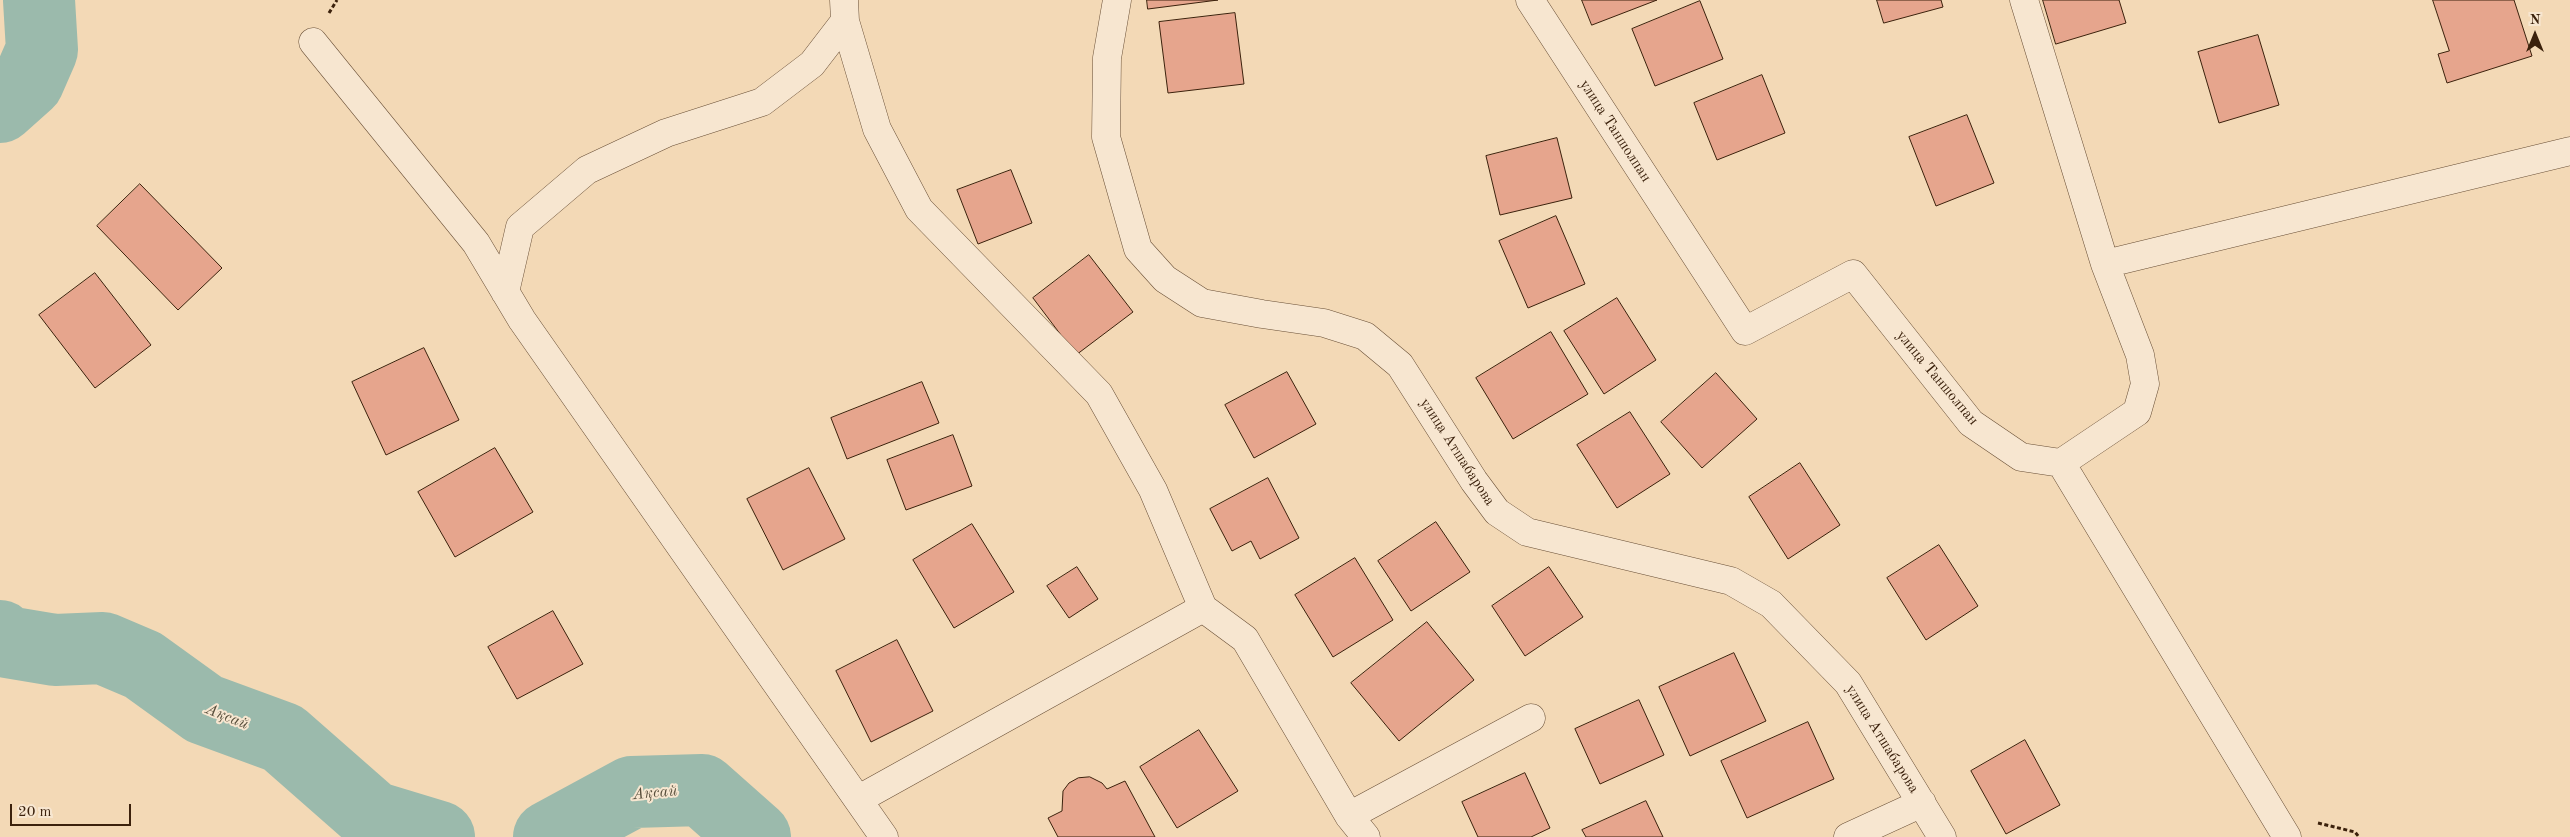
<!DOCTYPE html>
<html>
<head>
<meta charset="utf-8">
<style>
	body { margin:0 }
	#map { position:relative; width:2570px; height:837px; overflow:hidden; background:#f3d9b6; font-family:"Old Standard TT",serif }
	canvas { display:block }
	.north { position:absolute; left:2510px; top:10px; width:50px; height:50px; -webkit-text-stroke:4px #f7e6d0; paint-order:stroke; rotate:0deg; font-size:14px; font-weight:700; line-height:20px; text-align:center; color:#3b210c }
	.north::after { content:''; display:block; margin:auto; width:18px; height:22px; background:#3b210c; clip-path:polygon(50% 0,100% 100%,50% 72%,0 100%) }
	.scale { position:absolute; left:10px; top:804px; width:121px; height:22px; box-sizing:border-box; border:2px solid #3b210c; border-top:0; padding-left:6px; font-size:15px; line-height:18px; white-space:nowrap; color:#3b210c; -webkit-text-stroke:4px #f7e6d0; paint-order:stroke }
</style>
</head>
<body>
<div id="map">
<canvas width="2570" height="837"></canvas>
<div class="north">N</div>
<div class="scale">20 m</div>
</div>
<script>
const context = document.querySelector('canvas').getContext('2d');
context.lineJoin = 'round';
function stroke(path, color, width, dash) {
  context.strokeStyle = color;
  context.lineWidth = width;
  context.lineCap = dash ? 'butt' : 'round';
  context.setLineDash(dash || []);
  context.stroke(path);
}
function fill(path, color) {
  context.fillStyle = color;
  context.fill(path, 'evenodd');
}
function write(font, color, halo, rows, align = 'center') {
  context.font = font + ' "Old Standard TT",serif';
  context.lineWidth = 4;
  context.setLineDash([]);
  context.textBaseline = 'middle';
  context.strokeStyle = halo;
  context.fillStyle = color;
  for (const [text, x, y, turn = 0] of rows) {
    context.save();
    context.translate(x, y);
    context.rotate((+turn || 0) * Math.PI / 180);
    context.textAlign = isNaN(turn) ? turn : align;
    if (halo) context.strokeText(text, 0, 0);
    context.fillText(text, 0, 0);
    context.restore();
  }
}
stroke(new Path2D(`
	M0 107 28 82 42 50 39 0
	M0 636 7 642 55 650 103 648 143 665 204 709 283 738 373 817 439 837
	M549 837 632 792 702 790 755 837`), '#9bbaac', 72);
const building = new Path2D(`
	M1147 0H1218L1148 9Z
	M1582 0H1657L1592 25Z
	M1877 0H1941L1943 7 1884 23Z
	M2043 0H2119L2126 23 2056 44Z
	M2433 0H2514L2532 56 2447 83 2438 54 2449 51Z
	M1700 1 1723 59 1655 86 1632 29Z
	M1235 13 1244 84 1168 93 1159 22Z
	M2258 35 2279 105 2219 123 2198 52Z
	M1762 75 1785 133 1717 160 1694 103Z
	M1967 115 1994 183 1936 206 1909 137Z
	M1557 138 1572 198 1500 215 1486 156Z
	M1011 170 1032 223 978 244 957 190Z
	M140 184 222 268 178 310 97 226Z
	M1556 216 1585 284 1528 308 1499 241Z
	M1089 255 1133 312 1076 355 1033 298Z
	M95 273 151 345 95 388 39 315Z
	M1617 298 1656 360 1604 394 1564 331Z
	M1551 332 1588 394 1513 439 1476 378Z
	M424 348 459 420 386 455 352 382Z
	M1287 372 1316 424 1254 458 1225 405Z
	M1716 373 1757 419 1702 468 1661 422Z
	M922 382 939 423 847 459 831 418Z
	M1630 412 1670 474 1617 508 1577 445Z
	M953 435 972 486 906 510 887 460Z
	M495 448 533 512 455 557 418 492Z
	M1800 463 1840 525 1788 559 1749 497Z
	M809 468 845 539 783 570 747 499Z
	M1268 478 1299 538 1260 559 1251 541 1232 551 1210 509Z
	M1436 522 1470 572 1411 611 1378 561Z
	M972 524 1014 592 954 628 913 560Z
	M1939 545 1978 606 1926 640 1887 578Z
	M1355 558 1393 620 1333 657 1295 595Z
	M1077 567 1098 599 1069 618 1047 586Z
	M1549 567 1583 617 1525 656 1492 606Z
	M553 611 583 664 517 699 488 647Z
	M1427 622 1474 680 1399 741 1351 683Z
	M897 640 933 711 871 742 836 671Z
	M1734 653 1766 721 1690 756 1659 687Z
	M1639 700 1664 755 1600 784 1575 729Z
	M1808 722 1834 779 1747 818 1721 761Z
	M1199 730 1238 791 1177 828 1140 767Z
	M2025 740 2060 805 2006 834 1971 771Z
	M1525 773 1550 828 1531 837H1478L1462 802Z
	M1090 777 1102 783 1107 789 1125 781 1155 837H1058L1048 818 1062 811 1063 791 1069 783 1078 778Z
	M1646 801 1663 837H1586L1582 830Z`);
fill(building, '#e6a58d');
stroke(building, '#3b210c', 1);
const minor = new Path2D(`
	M844 0 845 21 877 129 919 209 1099 394 1153 490 1203 608 1245 639 1349 816 1366 837
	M1117 0 1107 58 1106 137 1138 249 1165 279 1202 303 1262 314 1324 323 1365 336 1400 365 1474 481 1497 512 1527 532 1731 581 1771 604 1848 683 1942 837
	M1530 0 1745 331 1853 274 1971 423 2021 457 2061 463 2137 412 2145 384 2140 355 2105 264 2024 0
	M313 42 476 243 522 320 884 837
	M2105 264 2570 151
	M505 292 520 227 587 170 666 133 762 102 812 64 845 21
	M2061 463 2287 837
	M859 799 1203 608
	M1349 816 1531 718
	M1848 837 1922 803`);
stroke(minor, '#694f36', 29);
stroke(new Path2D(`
	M329 13 337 0
	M2318 823 2355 832 2359 837`), '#3b210c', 3, [4, 2.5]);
stroke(minor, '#f7e6d0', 28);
write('15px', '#3b210c', '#f7e6d0', [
	["улица Таншолпан",1615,131,57],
	["улица Таншолпан",1937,378,50],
	["улица Атшабарова",1457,452,57],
	["улица Атшабарова",1882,739,58]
]);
write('italic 16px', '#584f3c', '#f7e6d0', [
	["Ақсай",227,717,22],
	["Ақсай",655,793,-5]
]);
</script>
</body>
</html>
